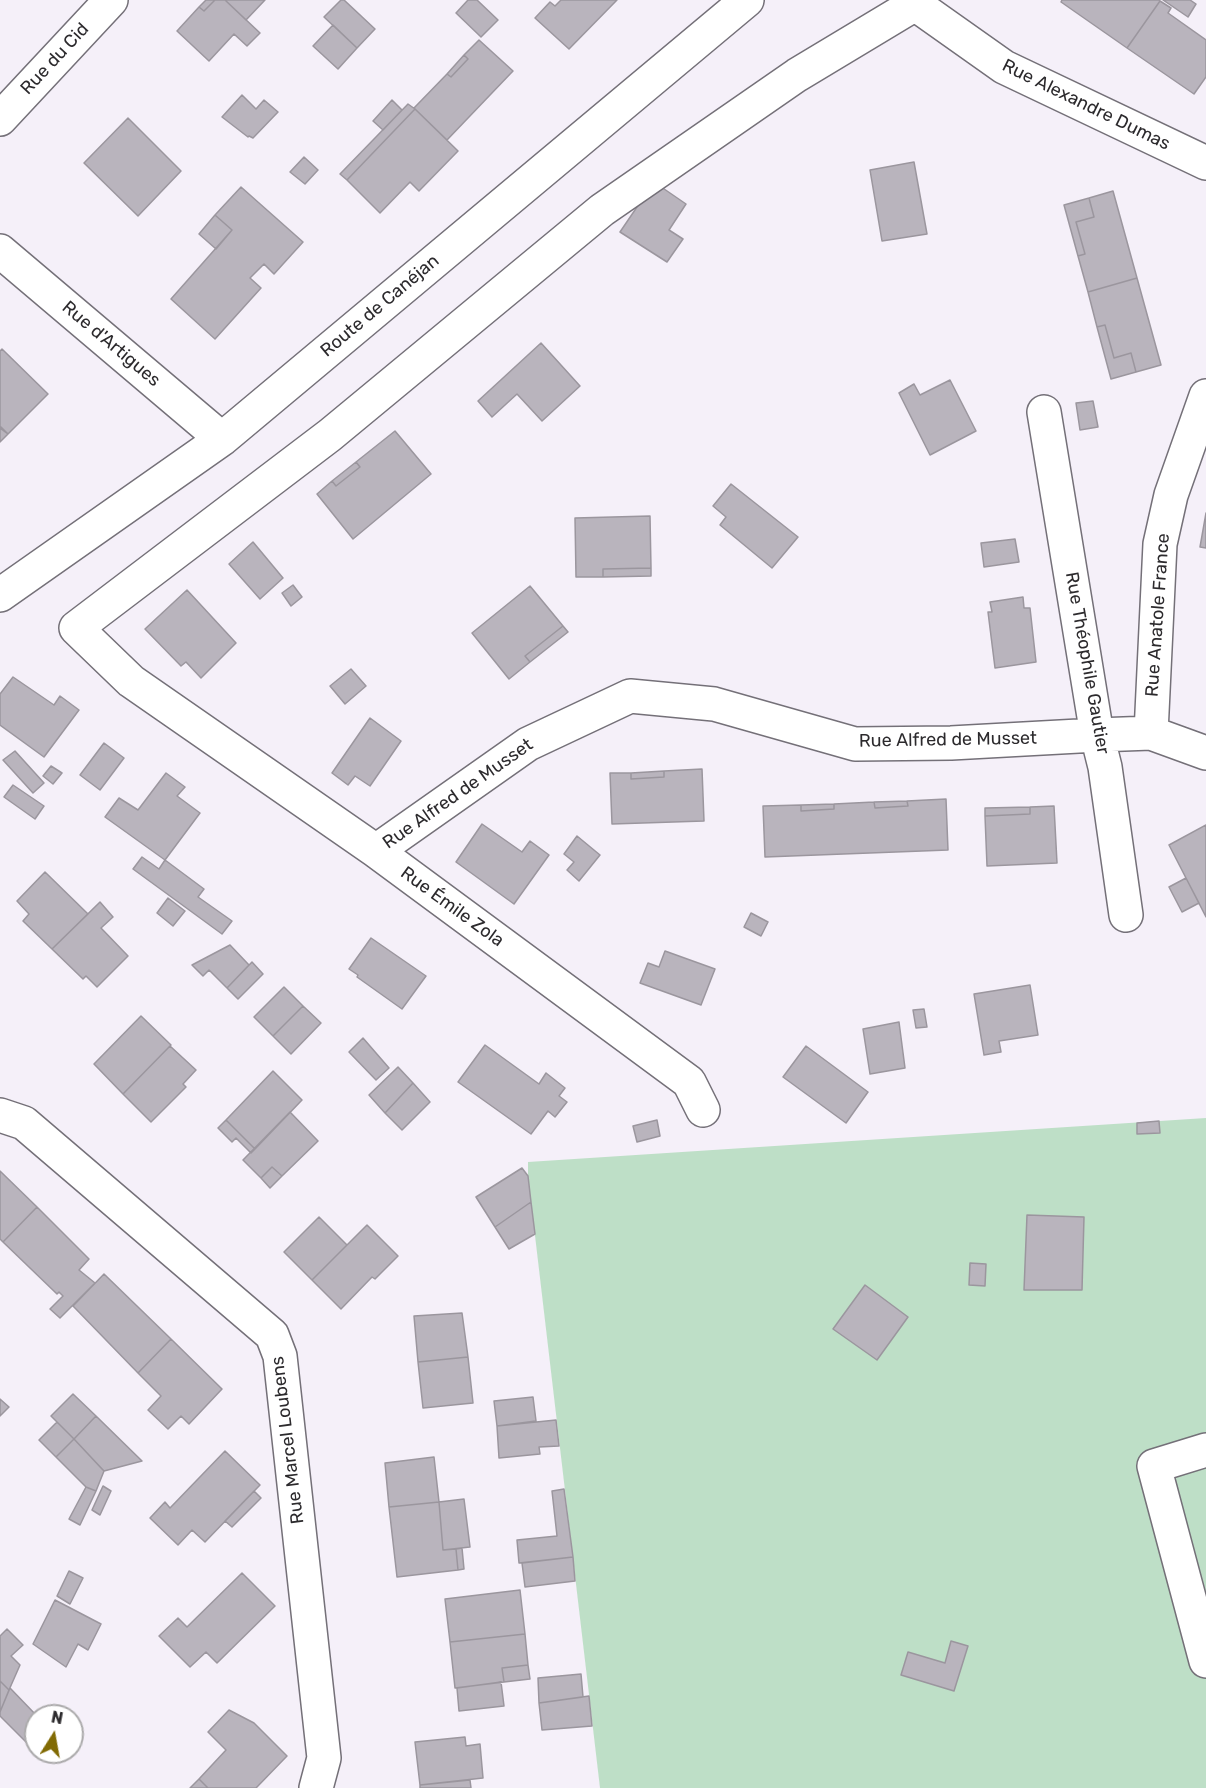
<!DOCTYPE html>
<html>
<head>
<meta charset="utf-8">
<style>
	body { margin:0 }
	#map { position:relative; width:1206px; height:1788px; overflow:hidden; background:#f5f0f9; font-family:Rubik,sans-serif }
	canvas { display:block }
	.north { position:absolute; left:24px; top:1704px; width:60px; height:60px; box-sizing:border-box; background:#fff; border:2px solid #abaaab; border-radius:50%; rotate:11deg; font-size:16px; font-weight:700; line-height:24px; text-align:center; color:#2c2a2d }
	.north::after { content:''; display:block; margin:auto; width:21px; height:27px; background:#816a03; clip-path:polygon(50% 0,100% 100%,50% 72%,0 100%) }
</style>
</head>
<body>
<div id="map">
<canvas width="1206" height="1788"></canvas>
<div class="north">N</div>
</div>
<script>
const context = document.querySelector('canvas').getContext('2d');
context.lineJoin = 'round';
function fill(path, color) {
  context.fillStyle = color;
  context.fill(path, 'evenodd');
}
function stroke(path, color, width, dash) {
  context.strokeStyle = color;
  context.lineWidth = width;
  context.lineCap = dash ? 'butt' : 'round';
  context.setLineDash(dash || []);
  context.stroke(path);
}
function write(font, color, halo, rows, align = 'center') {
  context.font = font + ' Rubik,sans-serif';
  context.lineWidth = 5;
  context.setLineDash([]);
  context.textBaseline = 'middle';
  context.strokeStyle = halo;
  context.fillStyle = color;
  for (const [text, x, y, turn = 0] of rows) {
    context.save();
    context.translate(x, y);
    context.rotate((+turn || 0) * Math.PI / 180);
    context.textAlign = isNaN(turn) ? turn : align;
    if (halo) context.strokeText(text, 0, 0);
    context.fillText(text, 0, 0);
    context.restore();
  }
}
fill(new Path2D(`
	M1206 1118V1788H600L528 1176V1162Z`), '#bedfc7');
const building = new Path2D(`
	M206 0H215L204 11 199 7Z
	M215 0H225L260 33 247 46 234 34 209 61 177 31 199 7 204 11Z
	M225 0H265L246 20Z
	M341 0H344L375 29 357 48 324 17Z
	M468 0H477L498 20 481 37 456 13Z
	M561 0H617L569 49 535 18 550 2 555 6Z
	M1062 0H1159L1160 1 1127 48 1061 2Z
	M1163 0H1190L1196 4 1188 17Z
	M1160 1 1171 8 1168 13 1206 40V77L1194 94 1127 48Z
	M333 25 357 48 338 69 313 46Z
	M479 40 513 71 447 140 414 108 447 74 451 77 468 59 464 55Z
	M464 55 468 59 451 77 447 74Z
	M242 95 256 109 264 100 278 112 253 138 249 136 248 137 222 117Z
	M392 100 402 110 383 130 373 121Z
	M408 104 415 109 347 180 340 174Z
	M415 109 458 151 419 191 410 182 380 213 347 180Z
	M128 118 181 171 138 216 84 163Z
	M304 157 318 170 305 184 290 172Z
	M914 162 927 234 882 241 870 170Z
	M654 182 686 204 669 230 683 239 667 262 620 232Z
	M241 187 303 242 274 274 264 264 250 278 261 288 215 339 171 299 232 230 215 215Z
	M1113 191 1137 278 1088 292 1078 256 1085 254 1076 222 1094 217 1089 198Z
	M1089 198 1094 217 1076 222 1085 254 1078 256 1064 205Z
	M215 215 232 230 216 249 199 234Z
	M1137 278 1161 365 1136 372 1131 353 1114 358 1105 325 1097 327 1088 292Z
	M1105 325 1114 358 1131 353 1136 372 1111 379 1097 327Z
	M541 343 580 386 542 421 517 394 492 417 478 401Z
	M2 349 48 394 8 434 0 428V351Z
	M950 380 976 431 930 455 899 393 914 384 920 395Z
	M1093 401 1098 427 1080 430 1076 403Z
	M1 427 8 434 0 442V428Z
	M395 431 431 474 353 539 317 494 332 481 336 486 360 467 356 462Z
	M356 462 360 467 336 486 332 481Z
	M731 484 798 537 772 568 720 525 726 517 713 506Z
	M1206 513V548L1200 547Z
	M650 516 651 568 603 569V577H576L575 518Z
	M1015 539 1019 562 984 567 981 543Z
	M253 542 283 578 260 599 229 564Z
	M651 568V576L603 577V569Z
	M293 585 302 597 291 606 282 593Z
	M530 586 563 626 525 656 530 662 509 679 472 633Z
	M187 590 236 643 201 678 186 662 181 666 145 629Z
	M1023 597 1024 608H1030L1036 662 995 668 988 612H992L990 602Z
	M563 626 568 632 530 662 525 656Z
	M351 669 366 686 345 704 330 686Z
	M13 677 54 705 60 696 79 710 44 757 0 725V694Z
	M370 718 401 741 370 786 355 776 348 785 332 773Z
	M104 743 124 758 100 790 80 775Z
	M15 751 44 783 33 793 3 760Z
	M51 766 62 773 53 784 43 776Z
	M702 769 704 821 612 824 610 773H631V779L664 777V771Z
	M664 771V777L631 779V773Z
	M166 773 185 787 177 796 200 813 165 860 105 817 119 798 138 810Z
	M13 785 44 806 35 819 4 797Z
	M946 799 948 850 765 857 763 806 801 805V811L834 809V804L874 802 875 808 908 806 907 801Z
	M907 801 908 806 875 808 874 802Z
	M834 804V809L801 811V805Z
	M1054 806 1057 863 987 866 985 816 1030 814V807Z
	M1030 807V814L985 816V808Z
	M482 824 522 852 530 841 549 855 514 904 456 862Z
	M1206 825V917L1169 845Z
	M577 836 600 855 579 881 567 870 574 862 564 854Z
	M142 857 159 869 165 860 204 889 198 897 232 921 222 934 133 869Z
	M45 872 88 914 52 949 23 921 29 914 17 901Z
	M1186 878 1199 903 1182 912 1169 887Z
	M168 898 185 911 173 926 157 913Z
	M100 902 113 917 101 928 128 956 97 987 86 976 83 979 52 949Z
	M751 913 768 922 761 936 744 927Z
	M371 938 426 976 402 1009 357 977 358 975 349 969Z
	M230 945 249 965 227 988 209 970 203 976 192 965Z
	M665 951 715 969 701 1005 640 983 648 963 659 967Z
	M252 962 263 974 238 999 227 988Z
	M1030 985 1038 1035 999 1041 1001 1052 984 1055 974 994Z
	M284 987 303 1006 273 1036 254 1017Z
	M303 1006 321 1023 291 1054 273 1036Z
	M924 1009 927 1027 916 1028 913 1010Z
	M141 1016 171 1045 123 1094 94 1064Z
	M899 1022 905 1068 870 1074 863 1029Z
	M363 1038 389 1068 376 1080 349 1052Z
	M485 1045 539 1084 546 1073 565 1088 559 1096 567 1102 555 1117 548 1111 531 1134 458 1082Z
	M170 1046 196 1070 183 1084 186 1087 151 1122 123 1094Z
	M806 1046 868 1092 846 1123 783 1077Z
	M398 1067 413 1083 385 1113 369 1095Z
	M273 1071 302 1100 255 1149 226 1120Z
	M413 1083 430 1102 402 1130 385 1113Z
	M290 1112 318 1141 282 1176 272 1167 261 1178 243 1160Z
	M226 1120 255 1149 251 1153 236 1138 232 1142 218 1128Z
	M657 1120 660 1136 637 1142 633 1126Z
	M1159 1121 1160 1133 1137 1134V1123Z
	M272 1167 282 1176 270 1188 261 1178Z
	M522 1168 528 1176 531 1202 495 1227 476 1197Z
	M0 1171 37 1207 3 1242 0 1239Z
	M531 1202 535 1234 509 1249 495 1227Z
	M37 1207 89 1259 79 1270 95 1283 60 1318 50 1309 63 1296 59 1292 57 1294 3 1242Z
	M1027 1215 1084 1217 1082 1290H1024Z
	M319 1217 347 1245 312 1280 284 1252Z
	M367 1225 398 1256 375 1279 372 1277 341 1309 312 1280Z
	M970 1263 986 1264 985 1286 969 1285Z
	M104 1274 171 1339 138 1373 73 1306Z
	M865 1285 908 1317 877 1360 833 1329Z
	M462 1313 468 1357 418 1362 414 1316Z
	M171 1339 222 1389 189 1424 181 1416 168 1429 148 1410 161 1396 138 1373Z
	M468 1357 473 1403 423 1408 418 1362Z
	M73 1394 96 1416 74 1439 51 1416Z
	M533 1397 536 1421 497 1426 494 1401Z
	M0 1399 9 1407 0 1416Z
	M96 1416 142 1461 104 1471 102 1469 74 1439Z
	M556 1420 559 1446 539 1447 540 1454 499 1458 497 1426Z
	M57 1422 74 1439 56 1457 39 1440Z
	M74 1439 104 1471 96 1491 86 1487 56 1457Z
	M225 1451 260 1485 205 1542 192 1530 178 1545 150 1518 165 1502 170 1508Z
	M434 1457 439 1502 389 1507 385 1463Z
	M103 1486 111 1491 100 1515 92 1510Z
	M86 1487 96 1491 80 1525 69 1519Z
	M564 1489 573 1557 519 1563 517 1540 557 1536 552 1491Z
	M254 1491 261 1498 232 1527 225 1521Z
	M464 1499 470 1547 443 1550 439 1502Z
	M439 1502 443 1550 456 1549 458 1570 397 1577 389 1507Z
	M462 1548 464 1569 458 1570 456 1549Z
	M573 1557 575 1581 525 1587 522 1563Z
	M69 1571 83 1578 70 1604 57 1596Z
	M242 1573 275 1606 217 1663 206 1652 190 1667 159 1636 178 1618 187 1627Z
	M520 1590 525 1634 450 1642 445 1599Z
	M55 1600 101 1624 88 1650 78 1644 66 1667 33 1644Z
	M7 1629 23 1645 11 1656 20 1665 9 1690 0 1681V1636Z
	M525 1634 528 1665 502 1668 504 1682 455 1688 450 1642Z
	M951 1641 968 1646 954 1691 901 1675 908 1652 945 1663Z
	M528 1665 530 1679 504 1682 502 1668Z
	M581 1674 583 1697 539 1703 538 1678Z
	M0 1681 9 1690 0 1712Z
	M501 1682 504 1706 459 1711 457 1688Z
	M10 1688 37 1716 36 1732 26 1742 0 1716V1712Z
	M589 1696 592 1726 542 1730 539 1703Z
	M229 1710 254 1723 287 1756 256 1788H208L199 1779 226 1750 208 1732Z
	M465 1737 466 1746 480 1744 483 1778 420 1785 415 1742Z
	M199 1779 208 1788H190Z
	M470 1780 471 1788H420V1785Z`);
fill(building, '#b9b4bd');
stroke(building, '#9b969e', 1.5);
const minor = new Path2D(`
	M911 0 915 4 1004 67 1206 163
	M0 119 111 0
	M0 251 222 439
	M1044 412 1097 735 1105 767 1126 915
	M0 595 222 439 747 0
	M1151 733 1160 544 1171 495 1206 396
	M376 851 528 744 630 696 714 704 855 744 951 743 1097 735 1151 733 1206 753
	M703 1110 689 1082 376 851 131 681 76 628 330 435 602 210 797 75 915 4
	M0 1115 24 1123 272 1335 280 1356 324 1758 316 1788
	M1206 1450 1154 1466 1206 1661`);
stroke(minor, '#747078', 36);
stroke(minor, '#fff', 33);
write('18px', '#2c2a2d', '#fff', [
	["Rue du Cid",55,59,-47],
	["Rue Alexandre Dumas",1086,105,26],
	["Route de Canéjan",380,306,-40],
	["Rue d'Artigues",111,344,40],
	["Rue Anatole France",1158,615,-86],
	["Rue Théophile Gautier",1087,663,80],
	["Rue Alfred de Musset",948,740,-1],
	["Rue Alfred de Musset",458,794,-35],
	["Rue Émile Zola",452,907,36],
	["Rue Marcel Loubens",288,1440,-97]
]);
</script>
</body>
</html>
